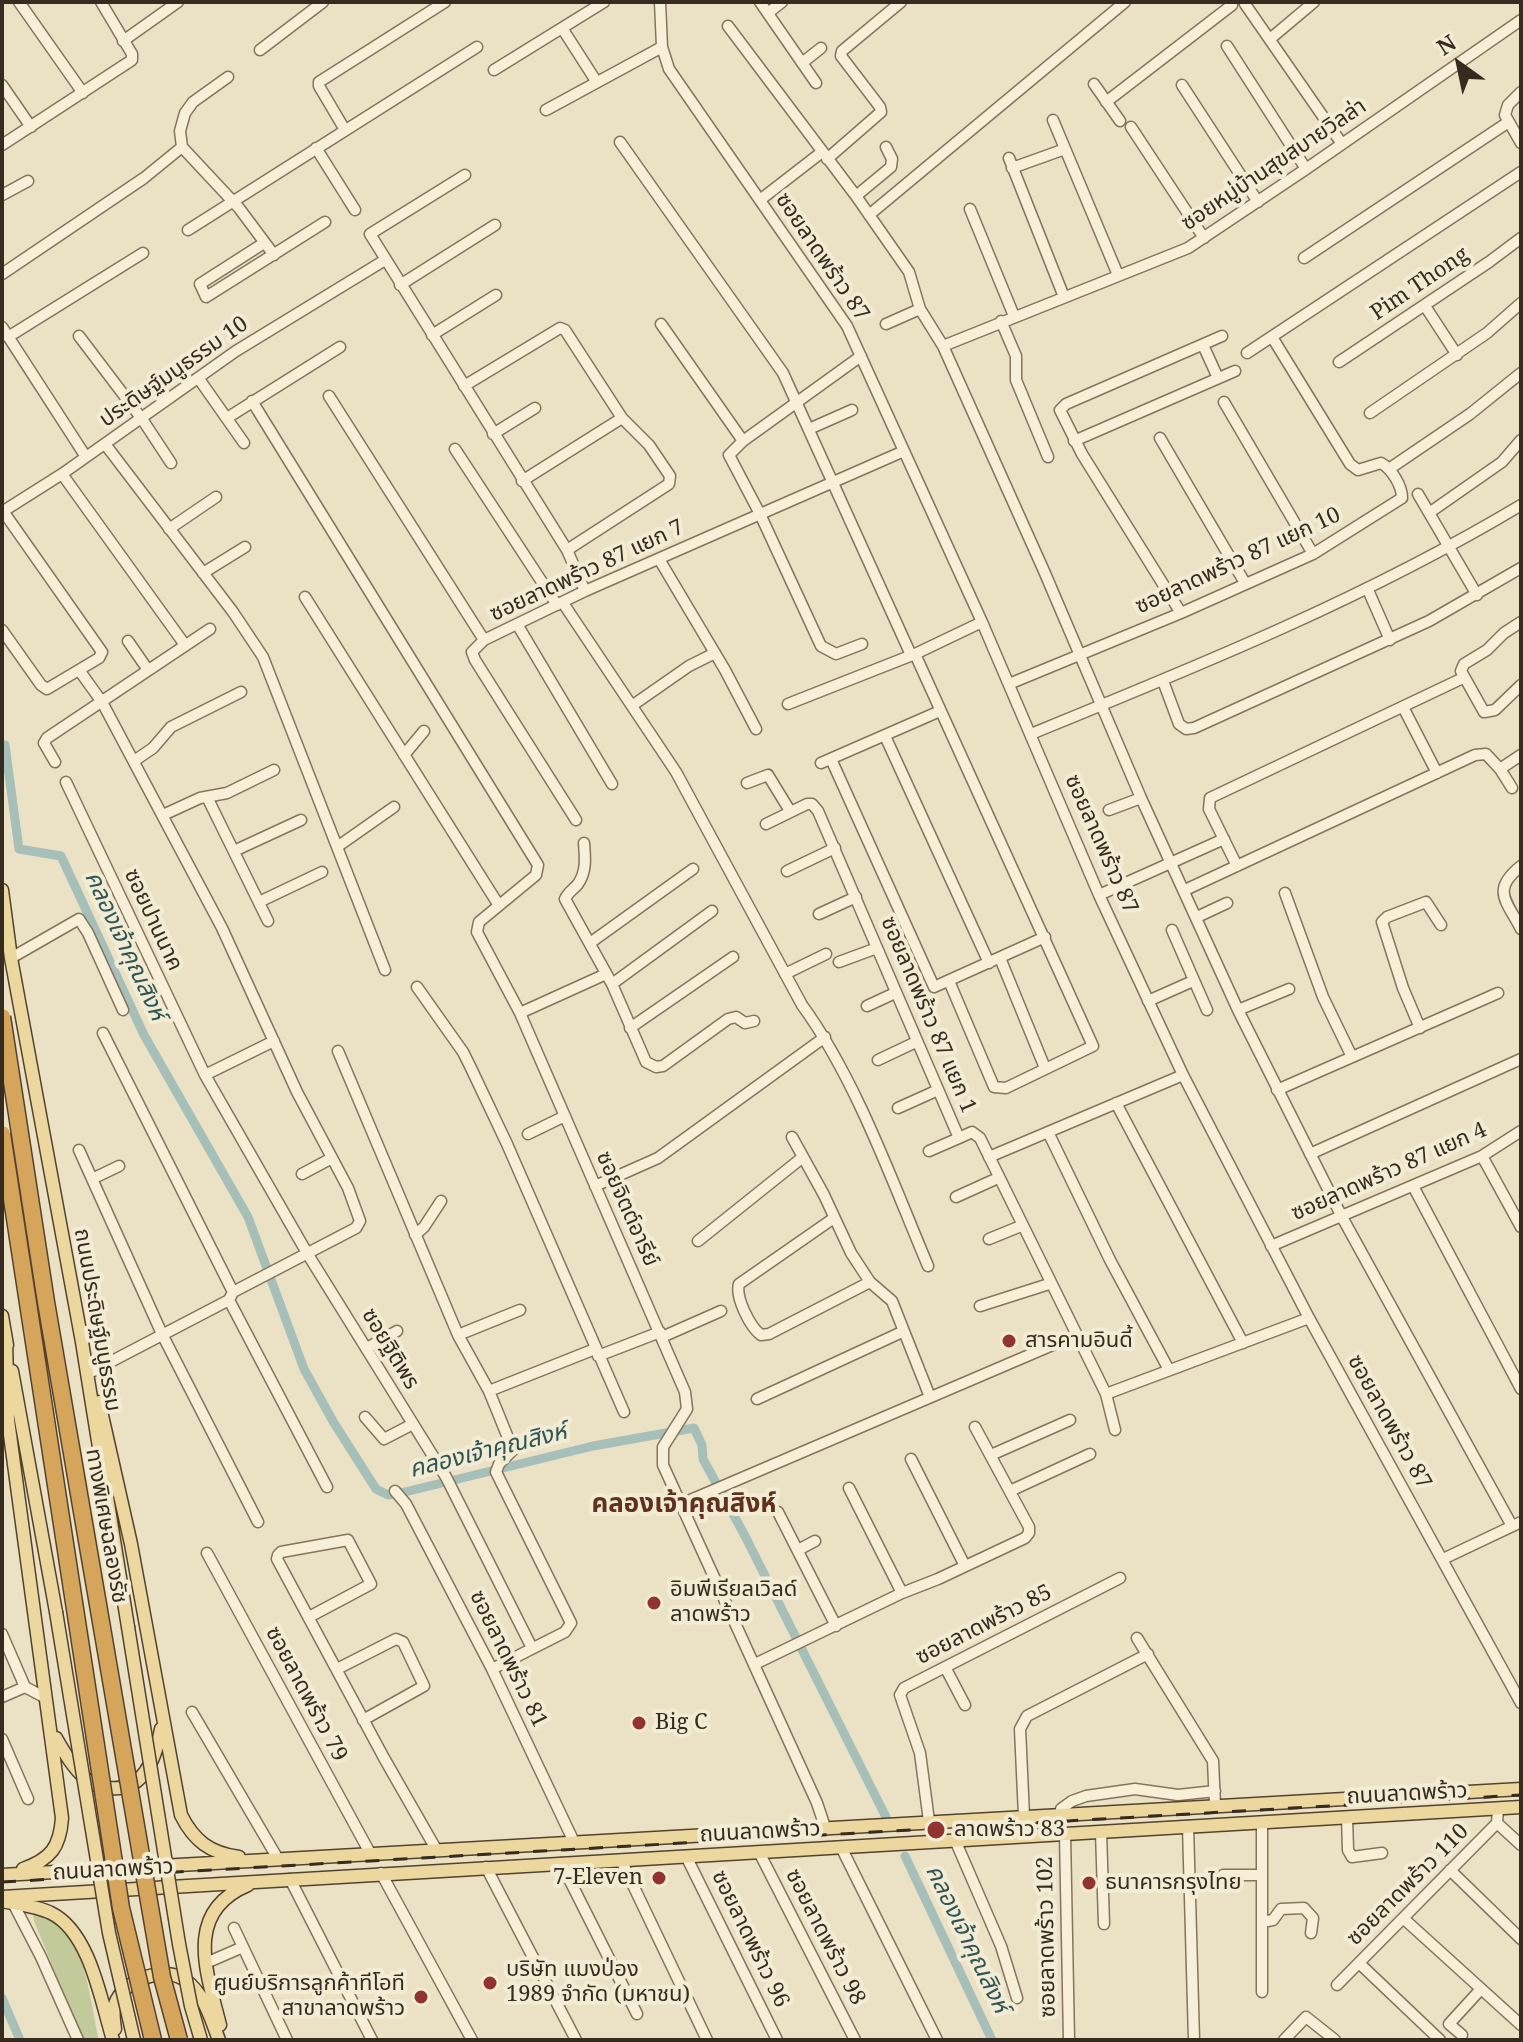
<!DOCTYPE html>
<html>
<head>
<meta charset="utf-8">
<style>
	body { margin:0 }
	#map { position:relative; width:1523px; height:2042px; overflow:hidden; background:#ebe2c5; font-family:"Noto Serif",serif }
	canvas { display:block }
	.frame { position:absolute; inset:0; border:4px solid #362b1f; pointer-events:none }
	.north { position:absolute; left:1419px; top:24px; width:80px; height:80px; -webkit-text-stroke:6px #f3ecd4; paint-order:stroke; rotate:327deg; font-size:22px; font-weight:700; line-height:32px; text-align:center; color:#362b1f }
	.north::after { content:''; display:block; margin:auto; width:28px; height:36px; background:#362b1f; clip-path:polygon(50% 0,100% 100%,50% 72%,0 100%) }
</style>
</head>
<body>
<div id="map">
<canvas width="1523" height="2042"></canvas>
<div class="frame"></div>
<div class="north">N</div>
</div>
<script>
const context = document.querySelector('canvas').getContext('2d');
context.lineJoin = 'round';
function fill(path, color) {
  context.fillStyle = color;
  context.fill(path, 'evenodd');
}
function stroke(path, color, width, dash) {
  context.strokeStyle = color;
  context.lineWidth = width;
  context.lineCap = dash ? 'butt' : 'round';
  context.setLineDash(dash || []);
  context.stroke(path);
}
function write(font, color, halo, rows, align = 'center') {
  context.font = font + ' "Noto Serif","Noto Sans Thai",serif';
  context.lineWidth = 8;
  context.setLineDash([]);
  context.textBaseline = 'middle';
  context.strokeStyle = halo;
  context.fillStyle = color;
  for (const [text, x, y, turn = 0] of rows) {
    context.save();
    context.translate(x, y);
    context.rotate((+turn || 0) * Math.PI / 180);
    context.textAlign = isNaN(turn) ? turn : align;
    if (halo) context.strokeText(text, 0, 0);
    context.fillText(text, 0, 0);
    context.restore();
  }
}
fill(new Path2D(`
	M36 1913C86 1924 89 1998 99 2040H85L77 2026 34 1921 33 1915Z`), '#c2c99a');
stroke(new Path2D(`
	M2 745H5L19 849 61 856 144 1035 248 1217 304 1369 334 1423 376 1489 388 1495 405 1492 593 1446 694 1428 702 1445 703 1459 745 1536 886 1817
	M905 1856 992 2040
	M2 1998 20 2040`), '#a6bfb9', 9);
const minor = new Path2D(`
	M19 2 83 93
	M660 2 662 47 669 69 847 326 982 622 1099 895 1183 1075 1309 1318 1521 1703
	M760 2 816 83
	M1245 4 1342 144
	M768 13 782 2
	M728 26 856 196 909 272 920 309 943 346 1044 571 1141 798 1238 1010 1342 1217 1512 1526
	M562 28 596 81
	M1270 39 1314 2
	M123 41 178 2
	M1227 46 1306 169
	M260 50 323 2
	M802 63 821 48
	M494 70 604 2
	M228 77 193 102 185 113 180 131 182 147 239 208 274 255
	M1094 84 1120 121
	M2 85 31 127
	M1182 85 1258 202
	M1521 92 1508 105 1505 115 1521 143
	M1106 102 1232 5
	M546 110 662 47
	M1053 120 1118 275
	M1131 127 1204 238
	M345 130 319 86V82L445 2
	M620 142 783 373 911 655
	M2 145 132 60V54L101 2
	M316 148 355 210
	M1009 158 1064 297
	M827 159 881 112 880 107 841 56 842 51 901 2
	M1012 168 1065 149
	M465 175 370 234 567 550 585 591
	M2 195 28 181
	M856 196 891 167 892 159 886 147
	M760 200 822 152
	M970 209 1014 316
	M869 215 1125 2
	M188 230 477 47
	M264 243 200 284 206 297 325 222
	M1304 258 1507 123
	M2 274 144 178 182 147
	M400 285 495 225
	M1425 306 1457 355
	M1001 321 1016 356V380L1048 457
	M661 324 743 441
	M886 324 920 309
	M2 327 86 457
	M432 335 496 295
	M79 336 142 419 171 463
	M8 337 143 253
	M1203 345 1218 378
	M943 346 1188 248 1306 169 1521 20
	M1247 353 1521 172
	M861 356 743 441 729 455 760 514 821 646 836 654 862 644
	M1339 362 1489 262 1521 238
	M199 379 244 443
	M464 386 560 328 565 330 622 418 649 445 670 476 669 484 567 550
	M329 396 484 640
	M252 401 538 865 536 875 479 922 477 932 520 1013 685 1392 687 1409 663 1447V1465L817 1803 825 1827
	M1224 402 1313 554
	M1370 413 1487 333 1521 303
	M227 418 340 347
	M809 429 852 410
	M493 434 535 408
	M1160 438 1245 583
	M1074 441 1235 371
	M105 444 233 612 263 657 385 970
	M455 449 557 605
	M1389 469 1470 414 1521 373
	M62 474 185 645
	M522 481 622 418
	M1418 494 1477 595
	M2 512 62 474 236 351 385 260
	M1429 513 1502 462 1521 440
	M169 529 216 497
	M659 559 725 670 756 729
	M203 573 245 547
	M1368 590 1390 640
	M305 597 498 904
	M563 603 676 772 802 1005C856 1079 892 1181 928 1266
	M1181 613 1082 454 1060 410 1066 404 1222 336
	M1521 622 1504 633 1487 650 1464 664 1461 671 1484 712 1495 710 1521 685
	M517 624 612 784
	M2 630 41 685 47 689 99 658 102 652 3 511
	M128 641 148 670
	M915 654 1093 1046 1006 1088 994 1087 949 981
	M79 670 102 702 222 928 297 1092 348 1188 360 1221 356 1228 233 1292 229 1300 91 1372
	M1163 681 1179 724 1186 729 1194 728 1429 621 1521 568
	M1009 684 1181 613 1313 554 1402 498C1402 486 1392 469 1381 463L1358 470 1350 464 1272 337
	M788 704 915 654 982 622
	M633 705 689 666 715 653
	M1403 707 1437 773
	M1031 734C1198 666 1366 598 1521 505
	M885 736 989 963
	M404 755 424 731
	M831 759 934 987 1045 937
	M134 761 153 748 171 727 241 692
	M55 762 44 743 47 738 210 629
	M821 763 940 711
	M1500 769 1512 788
	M66 782 205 1075 307 1253 446 1477 532 1648
	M747 783 768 775 790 811
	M207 797 268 921
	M1109 810 1141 798
	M163 815 200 798 227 793 274 770
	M576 820 475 660 472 652 484 640 585 591 904 451
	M766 824 807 804H812L818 811 959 1138 972 1132 980 1138 1106 1394 1115 1430
	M584 843C585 857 587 871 578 884 573 890 568 892 565 899L612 984 646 1062 656 1067 663 1066 728 1019 736 1017 745 1023 754 1021
	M337 847 394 807
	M234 851 301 820
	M1237 866 1209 809 1210 798 1463 678
	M1521 866C1491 890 1506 900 1521 929
	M787 871 835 848
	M1185 890 1475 755 1486 754 1500 769 1521 755
	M1285 893 1323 997 1352 1057
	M1099 895 1224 839
	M259 902 322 872
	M819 914 856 897
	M1197 917 1227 903
	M1172 930 1207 1010
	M590 943 693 869
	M11 958 79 919 88 933 123 1010
	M1000 958 1045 1068
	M839 962 877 948
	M785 974 826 954
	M612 984 712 911
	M417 987 463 1052 470 1066 507 1144 624 1412
	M1148 1001 1193 981
	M867 1006 895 993
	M1238 1010 1289 989
	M520 1013 606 974
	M630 1028 733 957
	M1420 1028 1403 988 1382 922 1387 917 1426 902 1441 925
	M103 1033 233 1292
	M338 1051 458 1335 489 1391 513 1450 499 1464 496 1472 571 1623 565 1632 492 1669
	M878 1060 916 1042
	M205 1075 274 1041
	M1277 1090 1498 993
	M1116 1103 1243 1343
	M898 1108 938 1090
	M1048 1132 1110 1260 1169 1370
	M528 1134 565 1116
	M792 1137 824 1195 851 1253 870 1282 892 1301 930 1397
	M79 1150 162 1334 258 1522
	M929 1151 959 1138
	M1310 1154 1521 1059
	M1482 1156 1521 1227
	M989 1157 1183 1075
	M302 1174 332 1158
	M92 1179 119 1166
	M595 1186 658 1158 825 1037
	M1413 1186 1521 1389
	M956 1197 998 1178
	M834 1218 739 1284C735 1297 750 1327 761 1335L769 1334 870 1282
	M415 1235 424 1227 441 1201
	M989 1239 1021 1226
	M698 1241 803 1157
	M1271 1246 1482 1156 1521 1131
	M229 1300 327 1487
	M980 1306 1049 1284
	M458 1335 520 1310
	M662 1337 721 1311
	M367 1348 397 1331
	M598 1356 660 1332
	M489 1391 595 1349
	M1106 1394 1309 1318
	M757 1399 902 1332
	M365 1417 384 1439 413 1424
	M991 1455 1070 1420
	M911 1459 965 1566
	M849 1488 902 1593
	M395 1491 406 1504 492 1669 574 1842
	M1010 1491 1090 1454
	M681 1504 1076 1335
	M778 1512 836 1626
	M798 1550 815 1541
	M207 1553 370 1853
	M1443 1559 1521 1522
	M309 1617 371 1584 348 1540 281 1552 278 1555 277 1559 384 1758 436 1849
	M2 1634 25 1687 46 1698
	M1137 1638 1213 1761 1215 1805
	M755 1664 902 1593 938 1579 1025 1538 1029 1533V1527L975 1427
	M945 1667 965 1705
	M337 1669 396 1639 403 1642 424 1686 363 1720
	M2 1697 25 1687
	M192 1712 278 1859
	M2 1739 28 1799
	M1061 1814V1809L1072 1801 1086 1796 1135 1789 1178 1795 1215 1791
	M1024 1816 1020 1729 1027 1716 1148 1654
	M1347 1817 1348 1850 1352 1857 1382 1853
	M929 1821 920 1753 900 1695 904 1688 1120 1578
	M1262 1822V1992
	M1497 1823 1521 1845
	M1188 1826 1194 2040
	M1101 1832 1104 1924
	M1065 1834 1069 2040
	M955 1840 1001 1946 1017 1998
	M841 1847 937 2040
	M759 1852 855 2040
	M686 1856 777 2040
	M621 1860 707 2040
	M561 1863 637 2014
	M486 1867 576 2040
	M1450 1870 1521 1939
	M381 1873 472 2040
	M1223 1875H1262
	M290 1879 372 2040
	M13 1903 41 1957 78 2040
	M1403 1918 1521 2025
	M1262 1922 1273 1920 1281 1909 1304 1908 1313 1918 1311 1933
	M234 1928 243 1947
	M206 1963 243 1947 287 2040
	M1359 1963 1440 2040
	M1337 1985 1497 1823 1498 1809
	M1462 2035 1449 2024 1481 1989
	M1284 2040 1306 2017 1335 2040`);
const major = new Path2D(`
	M2 890 11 958 82 1342 128 1627
	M2 1316 7 1345
	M6 1340 8 1420 62 1818C60 1847 51 1859 23 1869
	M12 1371 56 1612
	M99 1402 131 1544 181 1815C194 1841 210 1853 239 1857
	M56 1738C64 1752 73 1768 86 1779 92 1785 100 1787 109 1788 144 1792 156 1757 161 1729
	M2 1875 1521 1789
	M2 1897 1521 1807
	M2 1901C17 1904 37 1906 51 1913 90 1932 101 2001 113 2040
	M220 2025C207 1973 183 1912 248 1885
	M115 2029C114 2021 112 2012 115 2004 123 1980 164 1965 185 1980 204 1993 211 2019 219 2040`);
stroke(minor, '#85745c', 13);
stroke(major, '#534230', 15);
stroke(minor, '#f7efd8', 10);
stroke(major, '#ecd79f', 12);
stroke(new Path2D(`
	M2 1882 1521 1795`), '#362b1f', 3, [14, 14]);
const majorBridge = new Path2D(`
	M56 1612 109 1933 134 2040
	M128 1627 179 1944 191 2006 201 2040`);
const highwayBridge = new Path2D(`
	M2 1017 46 1302 162 1977 179 2040
	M2 1134 121 1908 153 2040`);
stroke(majorBridge, '#534230', 15, []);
stroke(highwayBridge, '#534230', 19, []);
stroke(majorBridge, '#ecd79f', 12);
stroke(highwayBridge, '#d5a55b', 16);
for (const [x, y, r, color] of [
	[1009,1341,8,"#913330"],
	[654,1603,8,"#913330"],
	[639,1723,8,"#913330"],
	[936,1830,10,"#913330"],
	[659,1878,8,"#913330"],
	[1089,1883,8,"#913330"],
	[490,1983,8,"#913330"],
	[421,1997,8,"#913330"]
]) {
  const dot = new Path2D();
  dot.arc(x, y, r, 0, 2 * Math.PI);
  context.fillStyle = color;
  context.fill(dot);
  stroke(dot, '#f3ecd4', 3);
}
write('22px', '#362b1f', '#f3ecd4', [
	["ซอยหมู่บ้านสุขสบายวิลล่า",1274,165,-34],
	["ซอยลาดพร้าว 87",822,257,56],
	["Pim Thong",1420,284,-34],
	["ประดิษฐ์มนูธรรม 10",174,372,-35],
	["ซอยลาดพร้าว 87 แยก 10",1238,561,-25],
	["ซอยลาดพร้าว 87 แยก 7",587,571,-25],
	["ซอยลาดพร้าว 87",1101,844,66],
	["ซอยปานนาค",153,920,65],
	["ซอยลาดพร้าว 87 แยก 1",928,1015,67],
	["ซอยลาดพร้าว 87 แยก 4",1389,1172,-24],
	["ซอยจิตต์อารีย์",627,1209,66],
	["ถนนประดิษฐ์มนูธรรม",97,1320,80],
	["ซอยฐิติพร",390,1349,59],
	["ซอยลาดพร้าว 87",1389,1422,61],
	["ทางพิเศษฉลองรัช",106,1526,80],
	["ซอยลาดพร้าว 85",984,1625,-27],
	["ซอยลาดพร้าว 81",508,1659,64],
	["ซอยลาดพร้าว 79",306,1694,62],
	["ถนนลาดพร้าว",1407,1794,-3],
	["ถนนลาดพร้าว",760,1832,-3],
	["ถนนลาดพร้าว",113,1870,-3],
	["ซอยลาดพร้าว 110",1408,1885,-45],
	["ซอยลาดพร้าว 98",825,1937,63],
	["ซอยลาดพร้าว 102",1047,1937,-91],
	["ซอยลาดพร้าว 96",750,1939,64]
]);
write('22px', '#362b1f', '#f3ecd4', [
	["สารคามอินดี้",1025,1341],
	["อิมพีเรียลเวิลด์",670,1590],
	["ลาดพร้าว",670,1615],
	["Big C",655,1723],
	["ลาดพร้าว 83",954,1830],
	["7-Eleven",643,1878,"right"],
	["ธนาคารกรุงไทย",1105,1883],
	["บริษัท แมงป่อง",506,1970],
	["1989 จำกัด (มหาชน)",506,1995],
	["ศูนย์บริการลูกค้าทีโอที",405,1984,"right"],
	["สาขาลาดพร้าว",405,2009,"right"]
], 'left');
write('italic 24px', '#2f5554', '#f3ecd4', [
	["คลองเจ้าคุณสิงห์",125,946,65],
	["คลองเจ้าคุณสิงห์",488,1451,-14],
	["คลองเจ้าคุณสิงห์",967,1939,64]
]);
write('bold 26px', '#603121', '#f3ecd4', [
	["คลองเจ้าคุณสิงห์",684,1505]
]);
</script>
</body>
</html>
